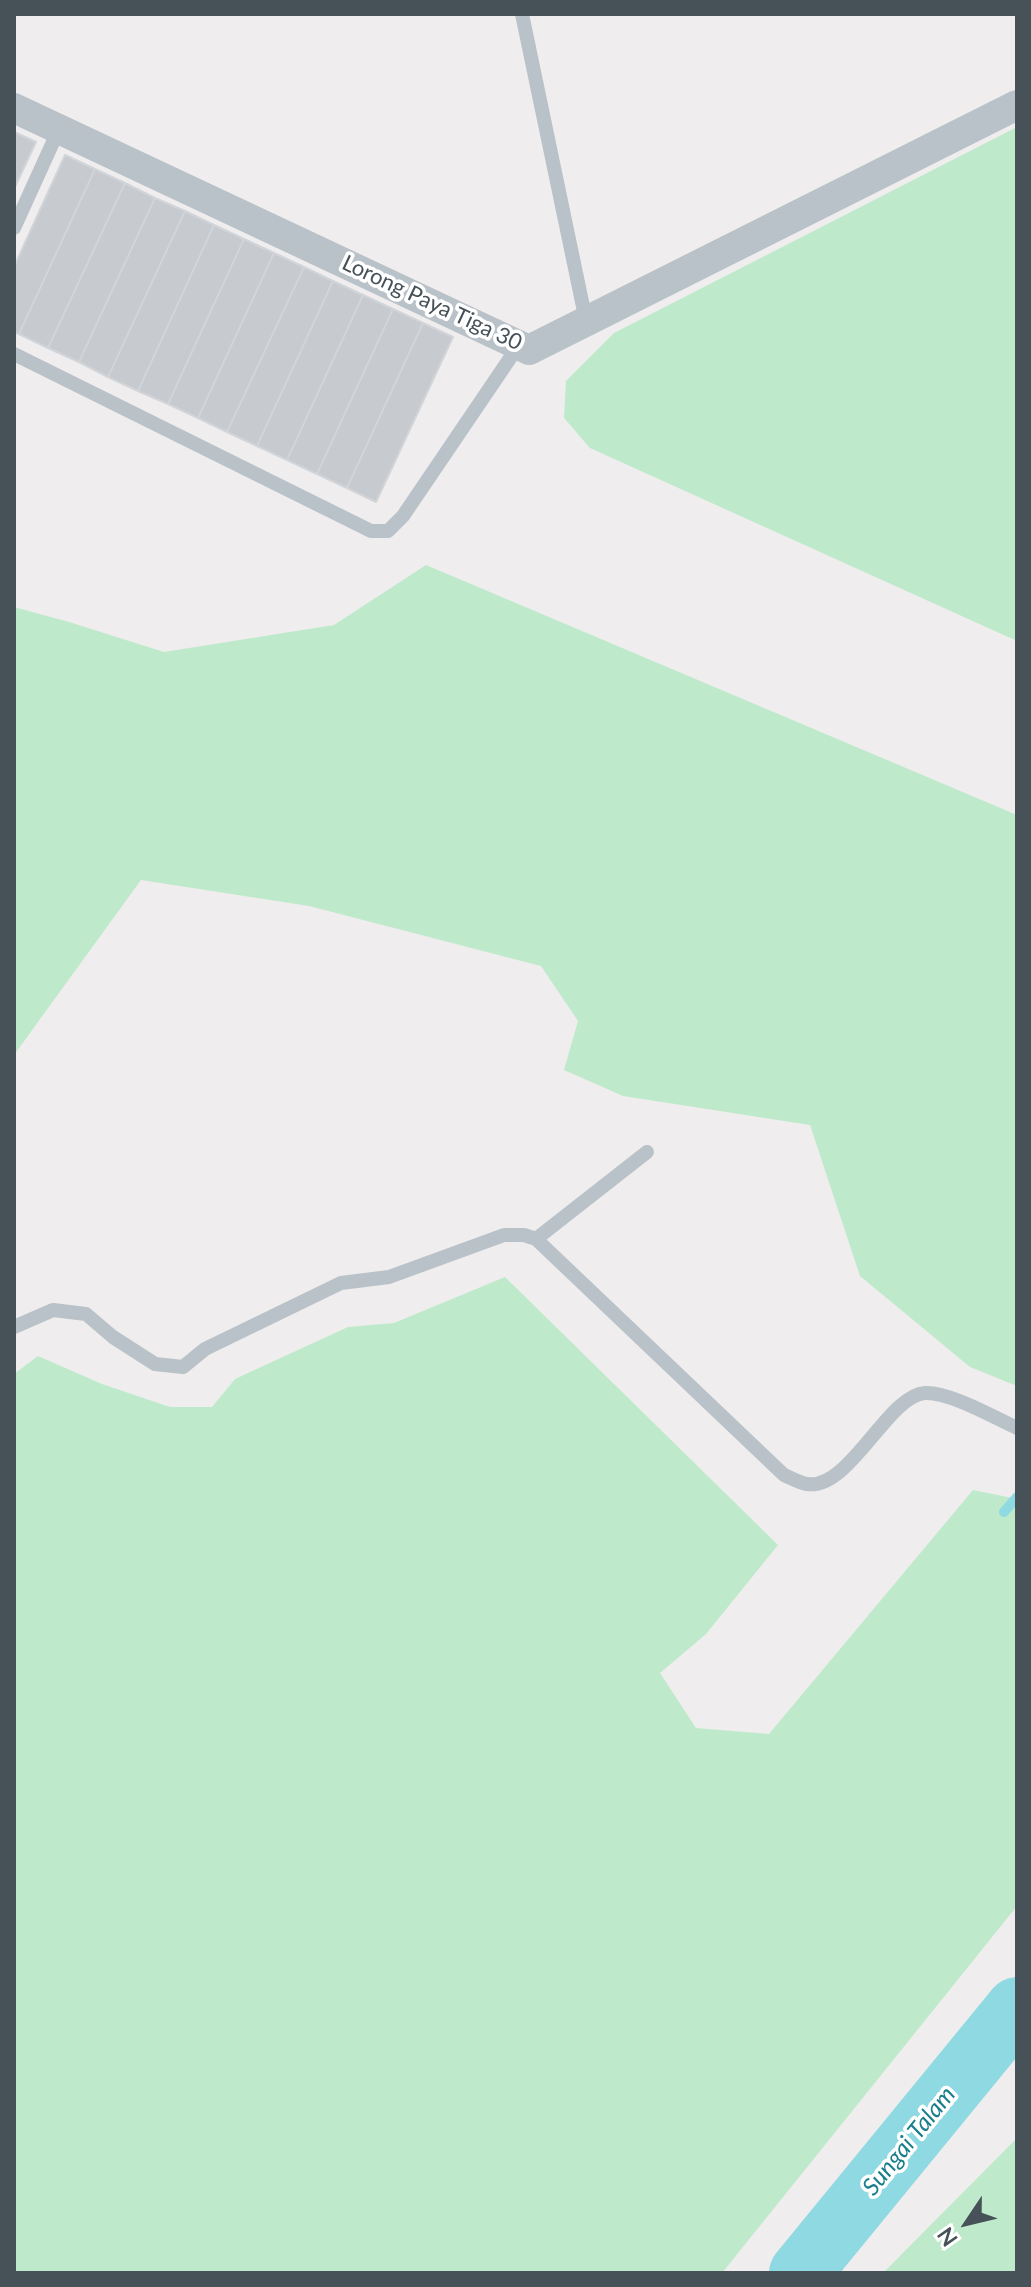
<!DOCTYPE html>
<html>
<head>
<meta charset="utf-8">
<style>
	body { margin:0 }
	#map { position:relative; width:1031px; height:2287px; overflow:hidden; background:#efeded; font-family:Lato,sans-serif }
	canvas { display:block }
	.frame { position:absolute; inset:0; border:16px solid #475258; pointer-events:none }
	.north { position:absolute; left:927px; top:2183px; width:80px; height:80px; -webkit-text-stroke:6px #fff; paint-order:stroke; rotate:235deg; font-size:22px; font-weight:700; line-height:32px; text-align:center; color:#475258 }
	.north::after { content:''; display:block; margin:auto; width:28px; height:36px; background:#475258; clip-path:polygon(50% 0,100% 100%,50% 72%,0 100%) }
</style>
</head>
<body>
<div id="map">
<canvas width="1031" height="2287"></canvas>
<div class="frame"></div>
<div class="north">N</div>
</div>
<script>
const context = document.querySelector('canvas').getContext('2d');
context.lineJoin = 'round';
function fill(path, color) {
  context.fillStyle = color;
  context.fill(path, 'evenodd');
}
function stroke(path, color, width, dash) {
  context.strokeStyle = color;
  context.lineWidth = width;
  context.lineCap = dash ? 'butt' : 'round';
  context.setLineDash(dash || []);
  context.stroke(path);
}
function write(font, color, halo, rows, align = 'center') {
  context.font = font + ' Lato,sans-serif';
  context.lineWidth = 7;
  context.setLineDash([]);
  context.textBaseline = 'middle';
  context.strokeStyle = halo;
  context.fillStyle = color;
  for (const [text, x, y, turn = 0] of rows) {
    context.save();
    context.translate(x, y);
    context.rotate((+turn || 0) * Math.PI / 180);
    context.textAlign = isNaN(turn) ? turn : align;
    if (halo) context.strokeText(text, 0, 0);
    context.fillText(text, 0, 0);
    context.restore();
  }
}
fill(new Path2D(`
	M1017 127V641L590 448 564 418 566 381 614 333Z
	M426 565 1017 815V1386L970 1367 860 1276 810 1125 623 1096 564 1070 578 1021 541 966 309 906 141 880 14 1055V607L69 622 164 652 334 625Z
	M505 1277 778 1545 706 1634 660 1673 696 1728 769 1734 973 1490 1017 1499V1906L722 2273H14V1374L38 1356 102 1384 170 1407H212L235 1379 348 1327 394 1323Z
	M1017 2138V2273H883Z`), '#beeacb');
stroke(new Path2D(`
	M1004 1512 1017 1497`), '#8fd9e2', 10);
stroke(new Path2D(`
	M800 2273 1017 2008`), '#8fd9e2', 62);
const building = new Path2D(`
	M14 132 36 142 14 189Z
	M65 155 95 169 19 334 14 332V267Z
	M95 169 125 183 48 348 19 334Z
	M125 183 155 198 79 362 48 348Z
	M155 198 185 211 108 377 79 362Z
	M185 211 214 225 138 391 108 377Z
	M214 225 244 239 168 404 138 391Z
	M244 239 274 253 198 418 168 404Z
	M274 253 304 267 227 432 198 418Z
	M304 267 333 281 257 446 227 432Z
	M333 281 363 295 287 460 257 446Z
	M363 295 393 309 317 474 287 460Z
	M393 309 423 323 347 488 317 474Z
	M423 323 453 337 376 502 347 488Z`);
fill(building, '#c7cacf');
stroke(building, '#d1d4d8', 2);
stroke(new Path2D(`
	M522 14 586 321
	M14 228 59 129
	M14 354 371 531H388L403 516 519 345
	M536 1239 647 1152
	M14 1327 53 1310 86 1314 113 1337 155 1364 183 1367 205 1349 341 1283 389 1277 504 1235H524L536 1239 784 1475C791 1478 800 1483 807 1484 849 1491 888 1395 925 1393 950 1392 993 1417 1017 1428`), '#b9c2c8', 14);
stroke(new Path2D(`
	M14 108 529 350 1017 105`), '#b9c2c8', 30);
write('22px', '#475258', '#fff', [
	["Lorong Paya Tiga 30",432,303,25]
]);
write('italic 24px', '#187e8a', '#fff', [
	["Sungai Talam",909,2141,-51]
]);
</script>
</body>
</html>
